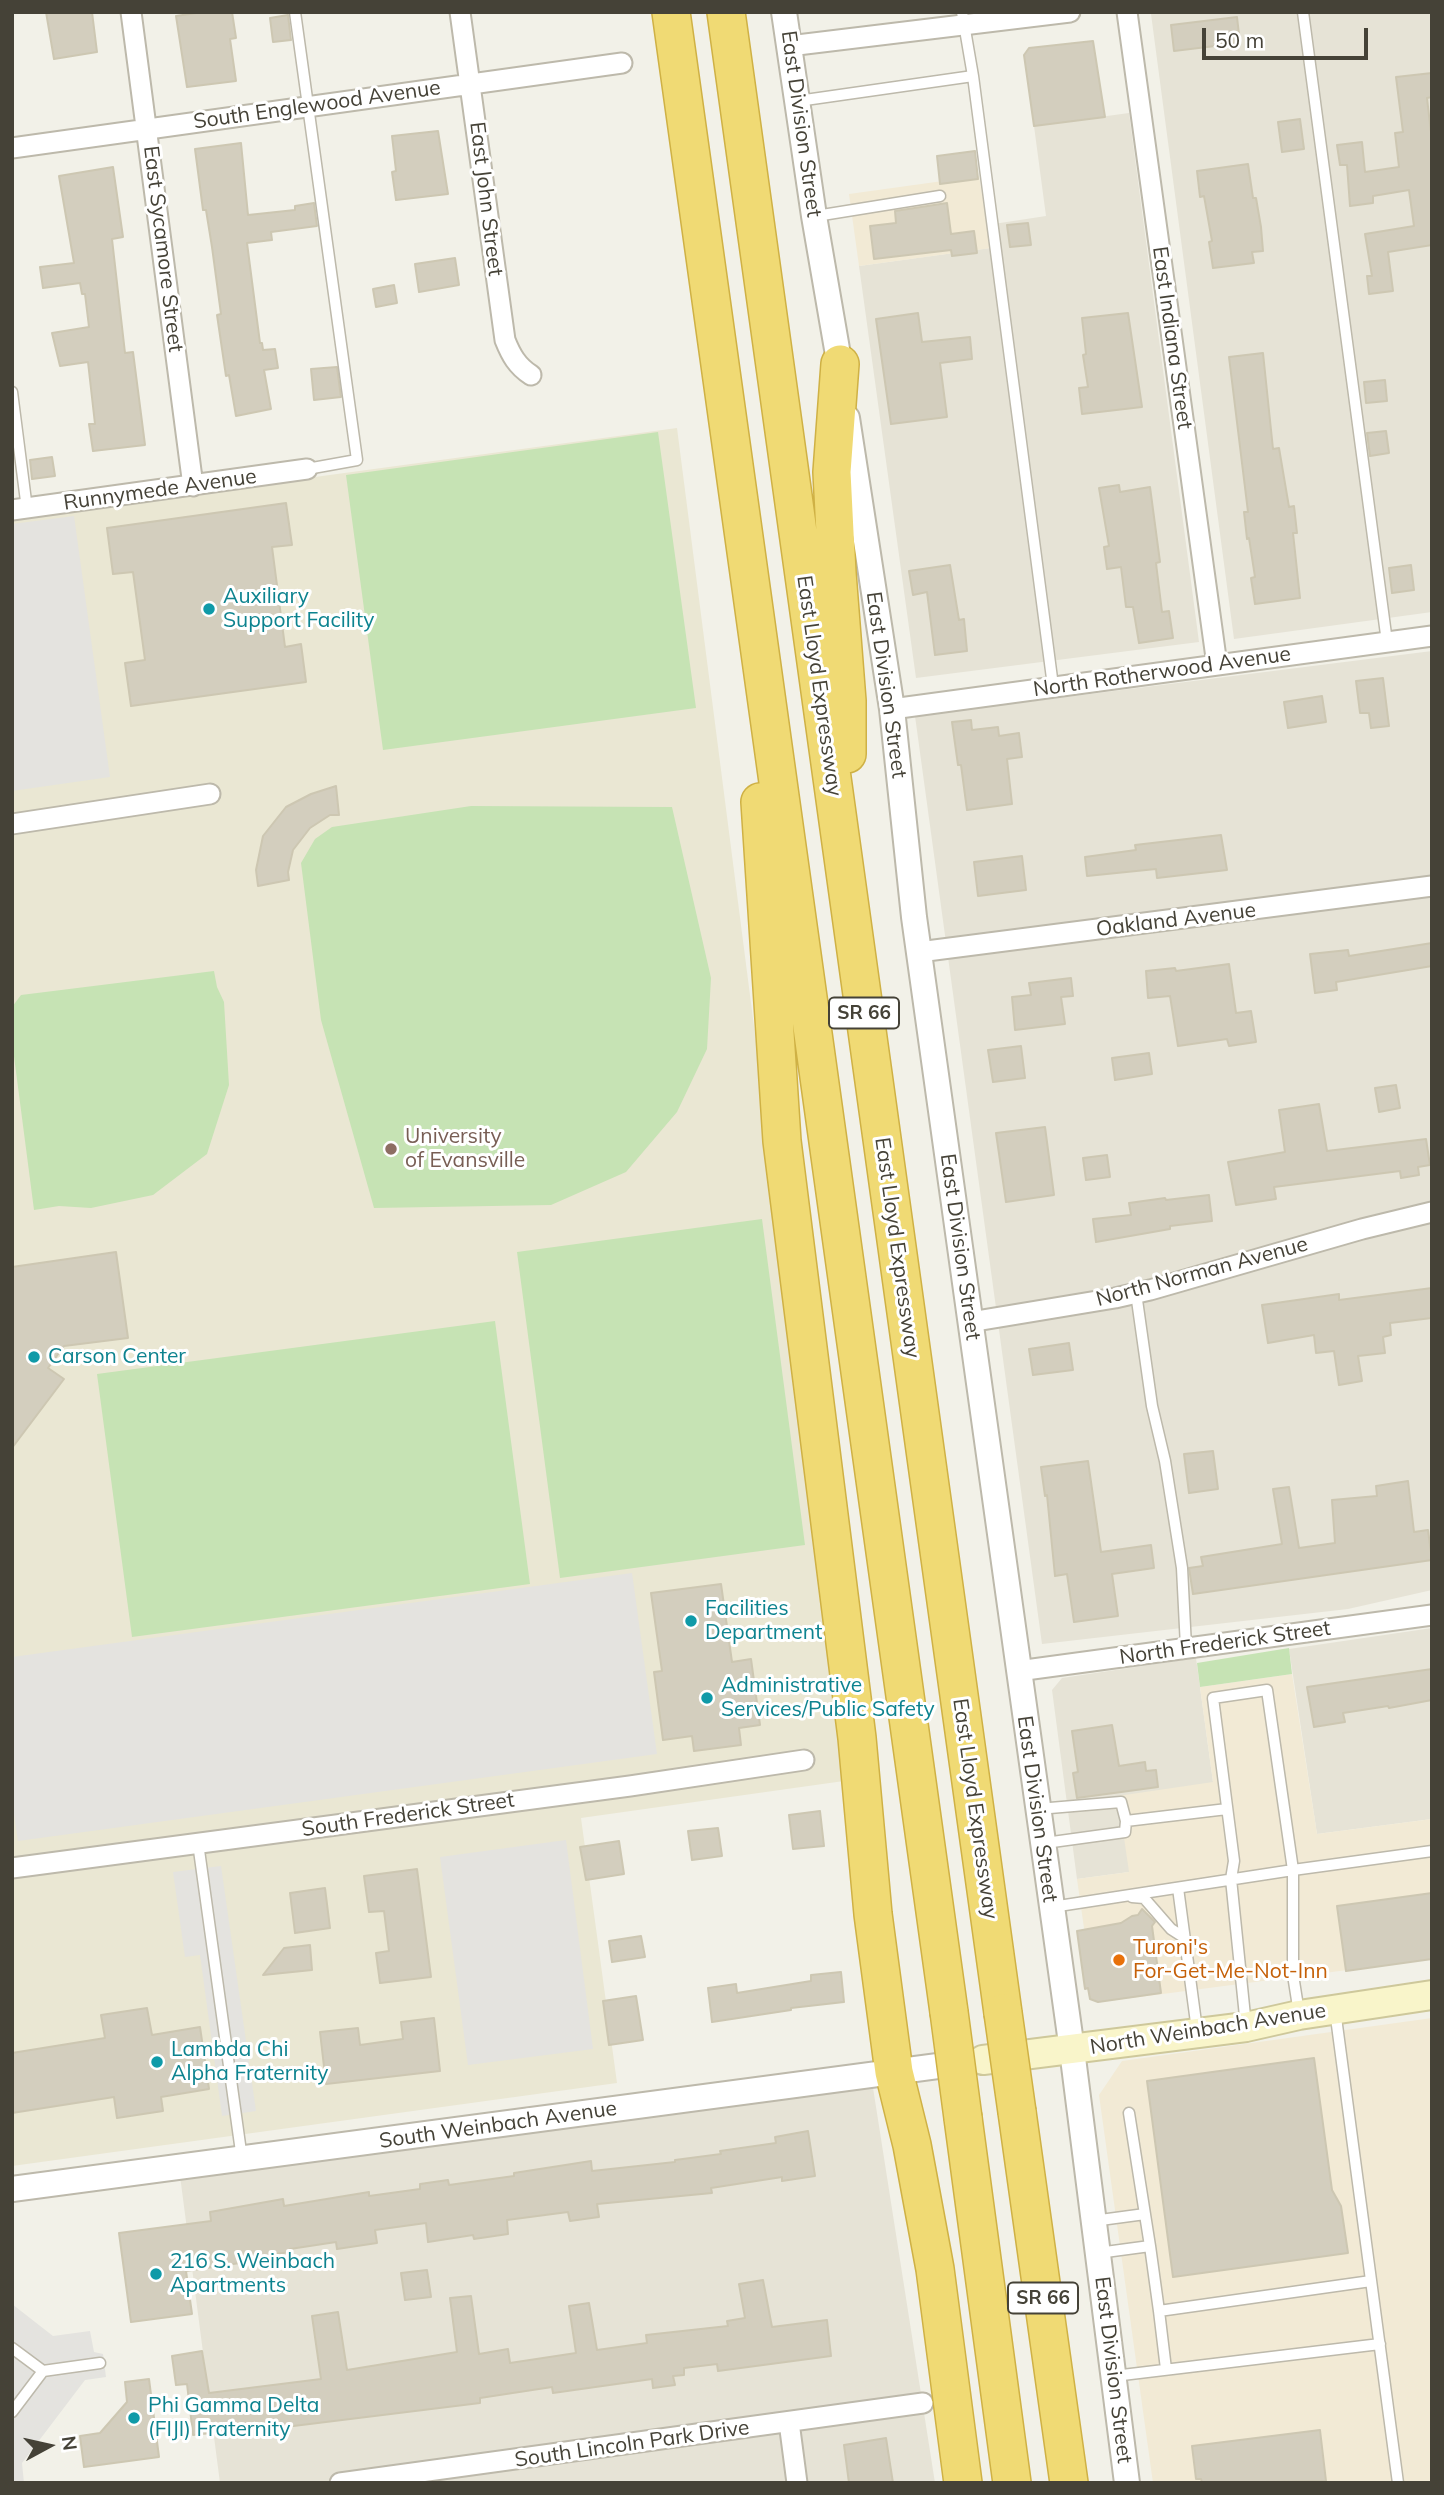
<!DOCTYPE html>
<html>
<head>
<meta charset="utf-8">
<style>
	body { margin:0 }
	#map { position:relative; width:1444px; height:2495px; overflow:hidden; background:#f2f1e8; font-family:Mulish,sans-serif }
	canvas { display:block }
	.frame { position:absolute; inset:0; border:14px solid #454237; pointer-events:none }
	.north { position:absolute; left:14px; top:2411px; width:70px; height:70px; -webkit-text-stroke:5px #fff; paint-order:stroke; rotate:82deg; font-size:19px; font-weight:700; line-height:28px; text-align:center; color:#454237 }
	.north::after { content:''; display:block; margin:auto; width:24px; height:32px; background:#454237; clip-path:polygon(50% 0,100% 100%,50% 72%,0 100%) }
	.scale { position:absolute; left:1202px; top:28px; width:166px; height:32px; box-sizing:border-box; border:4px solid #454237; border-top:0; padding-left:9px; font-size:21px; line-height:24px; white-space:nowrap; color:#454237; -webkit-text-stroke:5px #fff; paint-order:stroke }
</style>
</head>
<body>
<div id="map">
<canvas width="1444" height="2495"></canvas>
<div class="frame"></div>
<div class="north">N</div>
<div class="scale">50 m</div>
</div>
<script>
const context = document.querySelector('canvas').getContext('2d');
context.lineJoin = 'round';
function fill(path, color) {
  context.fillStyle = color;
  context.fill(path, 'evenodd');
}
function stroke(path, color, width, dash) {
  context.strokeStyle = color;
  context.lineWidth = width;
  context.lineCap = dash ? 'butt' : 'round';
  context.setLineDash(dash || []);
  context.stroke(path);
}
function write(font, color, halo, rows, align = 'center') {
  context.font = font + ' Mulish,sans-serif';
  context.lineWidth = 6;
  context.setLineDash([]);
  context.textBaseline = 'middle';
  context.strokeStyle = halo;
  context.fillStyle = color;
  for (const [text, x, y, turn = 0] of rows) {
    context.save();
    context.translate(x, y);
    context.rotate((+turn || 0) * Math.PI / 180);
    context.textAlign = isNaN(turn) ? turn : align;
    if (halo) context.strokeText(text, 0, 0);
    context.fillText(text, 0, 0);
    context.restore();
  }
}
fill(new Path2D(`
	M1164 12H1432V612L1234 639 1151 14Z
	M1129 113 1199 642 916 678 859 266 990 248 987 225 1046 216 1034 126Z
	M1432 651V1590L1348 1609 1042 1644 915 716Z
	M1432 1628V1819L1317 1834 1289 1649Z
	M1196 1658 1213 1782 1129 1872 1077 1879 1052 1690 1062 1678Z
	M871 2075 935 2483H220L179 2168Z`), '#e6e3d6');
fill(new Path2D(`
	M979 176 991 248 859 266 849 194Z
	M1292 1674 1317 1834 1432 1819V1959L1101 2002 1094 1998 1077 1879 1129 1872 1118 1796 1213 1782 1200 1687Z
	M1432 2018V2483H1153L1099 2095 1122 2061Z`), '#f2ead5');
fill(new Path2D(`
	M677 428 851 1780 581 1818 617 2083 12 2166V518Z`), '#eae7d3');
fill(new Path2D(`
	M658 432 696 708 383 750 346 475Z
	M471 806 672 807 711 978 707 1049 677 1112 626 1172 551 1205 374 1208 321 1020 301 863 315 839 332 827Z
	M214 971 217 987 224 1002 229 1085 207 1154 153 1195 91 1208 59 1206 34 1210 12 1041V1007L21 995Z
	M762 1219 805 1545 560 1578 517 1252Z
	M495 1321 530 1584 132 1637 97 1374Z
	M1289 1648 1292 1674 1200 1687 1197 1663Z`), '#c6e3b4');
fill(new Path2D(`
	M74 516 110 777 12 791V524Z
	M632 1573 657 1754 18 1841 12 1801V1657Z
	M566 1840 593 2049 468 2065 440 1857Z
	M221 1866 256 2111 222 2116 200 1955 185 1957 173 1872Z
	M12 2304 53 2336 90 2331 94 2352 103 2354 106 2377 85 2380 22 2463 24 2483H12Z`), '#e4e3df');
const building = new Path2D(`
	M46 12H92L97 52 54 59Z
	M203 12H232L236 38 230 39 236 81 187 87 176 16Z
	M288 15 291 40 273 42 270 18Z
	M1237 17 1240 43 1174 51 1171 25Z
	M1093 41 1105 117 1034 126 1024 55 1029 48Z
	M1432 73V97L1427 98 1432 141V245L1388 252 1393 291 1369 294 1367 276H1372L1365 234 1414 226 1409 190 1373 196V203L1350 206 1347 165H1340L1337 145 1362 142 1365 172 1399 167 1395 133 1403 132 1396 77Z
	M1300 119 1304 149 1282 152 1278 122Z
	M438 131 448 194 396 200 392 172 396 171 392 136Z
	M241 143 248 215 295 210V206L314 203 317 226 271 232 272 240 247 243 260 343H262L263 350 275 349 278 368 264 370 271 409 236 416 229 375 226 376 222 349 217 315 221 314 212 247 206 210H203L195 149Z
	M975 151 978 179 940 184 937 156Z
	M1248 164 1253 198H1256L1261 227 1263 251 1252 252 1254 263 1213 268 1209 242 1212 241 1204 196 1200 197 1197 171Z
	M113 167 123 237 112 239 125 353 133 352 145 445 93 451 89 424H95L88 362 60 366 52 333 89 327 85 294H82L80 283 43 288 40 267 74 263 59 176Z
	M947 203 951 234 974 231 977 253 952 256 951 250 874 259 870 226 896 223 895 211Z
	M1028 223 1031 245 1010 247 1007 225Z
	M455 258 459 285 419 292 415 264Z
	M394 285 397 303 376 307 373 289Z
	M918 313 922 342 970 337 972 359 940 363 947 417 891 424 876 319Z
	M1128 313 1142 407 1082 414 1079 388 1088 387 1083 355 1086 354 1082 318Z
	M1263 353 1273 449 1279 448 1289 507 1294 506 1297 533H1293L1300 598 1255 604 1251 578 1255 577 1249 538 1247 539 1244 512H1248L1229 357Z
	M337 367 341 397 314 400 311 369Z
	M1385 380 1387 401 1366 403 1364 382Z
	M1386 431 1389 453 1370 456 1367 433Z
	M52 457 55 476 32 479 30 460Z
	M1119 485 1120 492 1150 487 1160 562 1156 563 1162 612 1169 611 1173 638 1139 643 1133 607H1126L1121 567 1107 569 1104 547 1109 546 1099 488Z
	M286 503 292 545 272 547 285 647 301 644 306 682 131 706 125 663 145 660 133 572 113 574 107 528Z
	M950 565 959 620 964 619 967 651 935 655 927 592 913 595 909 571Z
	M1411 565 1414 590 1392 593 1389 568Z
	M1383 678 1389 726 1371 728 1369 713H1360L1356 681Z
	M1322 696 1326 722 1288 728 1284 702Z
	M971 720 972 730 998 727 999 736 1019 733 1022 757 1007 759 1012 804 967 810 961 765H958L952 722Z
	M336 786 339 815H330L310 828 293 850 288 872 289 880 258 886 256 870 263 836 286 807 311 794Z
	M1221 835 1227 870 1157 878 1156 869 1087 876 1085 857 1136 850 1135 845Z
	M1022 856 1026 890 978 896 974 862Z
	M1432 943V966L1336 982 1337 990 1315 993 1310 954 1348 950 1349 956Z
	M1229 964 1236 1013 1251 1011 1256 1042 1229 1046 1227 1039 1178 1046 1170 996 1148 998 1146 971 1175 968 1176 971Z
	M1071 978 1073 996 1061 997 1065 1024 1015 1030 1012 997 1031 995 1029 983Z
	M1021 1046 1025 1078 993 1082 988 1050Z
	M1149 1053 1152 1074 1115 1080 1112 1058Z
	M1396 1085 1400 1108 1379 1112 1375 1088Z
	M1319 1104 1327 1151 1426 1139 1430 1165 1418 1167 1419 1175 1401 1178 1400 1171 1274 1187 1276 1199 1236 1205 1228 1162 1285 1152 1279 1110Z
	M1045 1127 1054 1195 1006 1202 996 1133Z
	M1107 1155 1110 1177 1086 1180 1083 1158Z
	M1209 1195 1212 1221 1170 1226V1229L1096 1242 1093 1219 1131 1215 1129 1203 1165 1198 1166 1200Z
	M116 1252 128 1338 64 1346 48 1368 64 1379 12 1448V1267Z
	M1432 1288V1318L1390 1323 1391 1335 1383 1337 1385 1353 1358 1356 1362 1381 1339 1385 1334 1351 1316 1353 1314 1335 1268 1343 1262 1305 1339 1294V1300Z
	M1069 1343 1073 1370 1033 1375 1029 1349Z
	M1213 1451 1218 1489 1189 1493 1184 1454Z
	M1088 1461 1101 1552 1151 1545 1154 1568 1112 1574 1118 1616 1074 1622 1067 1574 1055 1576 1047 1495 1045 1496 1041 1467Z
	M1408 1481 1414 1532 1428 1530 1432 1560 1193 1594 1189 1568 1203 1566 1201 1557 1282 1544 1273 1489 1289 1487 1299 1548 1335 1543 1332 1500 1377 1496 1376 1486Z
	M721 1584 732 1662 751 1659 760 1725 739 1728 741 1745 694 1751 692 1736 663 1740 654 1672 662 1671 651 1593Z
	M1432 1669V1700L1389 1708 1388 1706 1343 1713 1345 1722 1314 1727 1307 1687Z
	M1112 1725 1119 1766 1145 1762 1146 1771 1156 1770 1158 1787 1077 1798 1073 1773 1078 1772 1072 1731Z
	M820 1811 824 1846 793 1849 789 1815Z
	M718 1828 722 1856 692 1860 688 1831Z
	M619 1841 624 1874 586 1880 580 1847Z
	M417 1869 431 1977 380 1983 376 1953 389 1951 384 1911 369 1912 364 1876Z
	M325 1888 330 1928 295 1933 290 1893Z
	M1432 1893V1959L1346 1971 1337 1906Z
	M1142 1909 1155 1922 1152 1926 1161 1993 1098 2002 1090 1999 1088 1988 1085 1989 1077 1931 1121 1923 1132 1916 1138 1915Z
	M641 1936 645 1957 612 1962 609 1941Z
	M310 1945 312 1970 263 1975 284 1948Z
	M841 1972 844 2002 791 2008V2010L712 2022 708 1988 736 1984 737 1993 811 1981V1975Z
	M636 1996 643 2040 609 2045 603 2001Z
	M147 2008 152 2035 200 2027 209 2089 161 2097 163 2111 117 2118 114 2097 12 2113V2053L105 2038 101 2015Z
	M434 2018 440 2071 326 2084 320 2032 358 2028 360 2045 403 2039 401 2022Z
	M1314 2058 1332 2190 1341 2206 1348 2253 1173 2277 1147 2081Z
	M808 2131 815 2176 782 2181V2177L711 2188 712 2193 597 2204 599 2217 570 2221 568 2212 507 2220 508 2234 474 2239 473 2235 428 2242 426 2223 375 2230 377 2243 337 2249 336 2242 290 2249 291 2252 252 2257 253 2261 186 2271 192 2314 131 2322 119 2233 211 2221 210 2212 283 2199 284 2206 369 2192V2196L420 2189V2184L448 2180 449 2185 514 2176V2173L591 2161 592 2171 675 2162V2160L721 2154 720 2151 776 2143 775 2137Z
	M427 2270 431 2297 405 2300 401 2273Z
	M763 2280 772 2327 827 2320 831 2356 718 2371 717 2364 684 2368V2375L673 2376 675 2385 653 2388 652 2379 553 2393 552 2387 480 2398V2403L261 2430V2434L238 2437 237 2430 193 2435 187 2384 176 2385 172 2356 202 2351 209 2393 321 2379 312 2316 338 2312 347 2370 457 2352 450 2298 471 2296 479 2354 508 2349 510 2363 576 2353 569 2306 589 2303 597 2350 647 2343 646 2335 728 2326 727 2321 745 2318 739 2284Z
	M149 2379 159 2457 84 2467 80 2436 100 2433 127 2402 125 2382Z
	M1320 2430 1326 2481 1202 2483 1201 2479H1196L1192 2446Z
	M886 2438 893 2483H849L844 2445Z`);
fill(building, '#d3cebe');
stroke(building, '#cdc7b2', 2);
const service = new Path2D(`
	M295 12 357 460 307 469
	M962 12 973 76 1053 686
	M1303 12 1387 642
	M798 101 973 76
	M816 216 940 196
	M12 392 27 509
	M1136 1293 1152 1406 1165 1461 1182 1568 1186 1647
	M1038 1809 1121 1802 1126 1821 1125 1832 1045 1843
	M1126 1821 1227 1809
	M198 1843 242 2159
	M1178 1888 1197 2030
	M1132 1897 1144 1898 1171 1929 1185 1938
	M1052 1907 1293 1870 1267 1690 1213 1698 1234 1861 1231 1879 1246 2026
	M1335 2010 1398 2483
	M1299 2013 1293 1975V1870L1432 1851
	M1129 2113 1150 2246
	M1093 2221 1145 2214
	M1098 2253 1150 2246 1159 2311
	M12 2348 43 2371 12 2412
	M1166 2369 1159 2311 1371 2281
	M43 2371 100 2363
	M1114 2376 1380 2344`);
const minor = new Path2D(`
	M131 12 193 486
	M460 12 505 340C511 355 517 366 531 375
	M1127 12 1217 665
	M789 46 1070 12
	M12 148 622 63
	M12 510 307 469
	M892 709 1432 636
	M12 824 210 794
	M919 952 1432 886
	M970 1322 1115 1298 1150 1290 1362 1229 1432 1212
	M1018 1671 1432 1615
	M12 1868 630 1786 804 1760
	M789 2422 797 2483
	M340 2483 923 2403`);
const tertiary = new Path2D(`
	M784 12 814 216 842 378
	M847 418 892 709 914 917 1072 2050 1127 2483
	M12 2189 968 2062`);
const secondary = new Path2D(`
	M983 2060 1246 2027 1299 2015 1432 1995`);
const motorway = new Path2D(`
	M671 12 949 2012
	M726 12 1003 2013
	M840 364 832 472 837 573 847 701V754
	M760 802 782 1141 857 1738 873 1914 894 2072 912 2145 935 2269 963 2483
	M1017 2112 1069 2483
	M963 2118 1012 2483`);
stroke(service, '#bdb9ab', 13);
stroke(minor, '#bdb9ab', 23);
stroke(tertiary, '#bdb9ab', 28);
stroke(secondary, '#cec89b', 32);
stroke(motorway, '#cfb145', 40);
stroke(service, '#fff', 10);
stroke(minor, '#fff', 19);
stroke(tertiary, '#fff', 24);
stroke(secondary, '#f9f5ca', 28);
stroke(motorway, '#f0da74', 37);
const motorwayBridge = new Path2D(`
	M949 2012 963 2118
	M1003 2013 1017 2112`);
stroke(motorwayBridge, '#cfb145', 40, []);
stroke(motorwayBridge, '#f0da74', 37);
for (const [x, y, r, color] of [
	[209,609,7,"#0f9aa8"],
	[391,1149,7,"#8d6e63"],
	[34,1357,7,"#0f9aa8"],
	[691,1621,7,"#0f9aa8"],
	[707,1698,7,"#0f9aa8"],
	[1119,1960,7,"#e8710a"],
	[157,2062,7,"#0f9aa8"],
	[156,2274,7,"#0f9aa8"],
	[134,2418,7,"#0f9aa8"]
]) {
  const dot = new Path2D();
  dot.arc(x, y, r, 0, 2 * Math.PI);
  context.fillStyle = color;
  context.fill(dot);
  stroke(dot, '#fff', 2.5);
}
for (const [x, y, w] of [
	[864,1013,70],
	[1043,2298,70]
]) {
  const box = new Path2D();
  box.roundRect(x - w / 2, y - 15.5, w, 31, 5);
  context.fillStyle = '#fff';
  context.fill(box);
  stroke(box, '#454237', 2);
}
write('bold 19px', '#454237', null, [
	["SR 66",864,1013],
	["SR 66",1043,2298]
]);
write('21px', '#454237', '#fff', [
	["South Englewood Avenue",317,105,-8],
	["East Division Street",801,124,82],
	["East John Street",486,199,83],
	["East Sycamore Street",163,249,83],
	["East Indiana Street",1172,338,82],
	["Runnymede Avenue",160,490,-8],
	["North Rotherwood Avenue",1162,672,-8],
	["East Division Street",886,685,82],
	["East Lloyd Expressway",819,686,82],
	["Oakland Avenue",1176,920,-7],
	["East Division Street",960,1247,82],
	["East Lloyd Expressway",897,1248,82],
	["North Norman Avenue",1202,1272,-15],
	["North Frederick Street",1225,1643,-8],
	["East Lloyd Expressway",975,1809,82],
	["East Division Street",1037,1809,82],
	["South Frederick Street",408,1815,-8],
	["North Weinbach Avenue",1208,2029,-9],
	["South Weinbach Avenue",498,2125,-8],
	["East Division Street",1113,2370,83],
	["South Lincoln Park Drive",632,2444,-8]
]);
write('21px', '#0d838f', '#fff', [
	["Auxiliary",223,597],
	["Support Facility",223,621],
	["Carson Center",48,1357],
	["Facilities",705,1609],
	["Department",705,1633],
	["Administrative",721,1686],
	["Services/Public Safety",721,1710],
	["Lambda Chi",171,2050],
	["Alpha Fraternity",171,2074],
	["216 S. Weinbach",170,2262],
	["Apartments",170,2286],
	["Phi Gamma Delta",148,2406],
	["(FIJI) Fraternity",148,2430]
], 'left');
write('21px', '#785e54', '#fff', [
	["University",405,1137],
	["of Evansville",405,1161]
], 'left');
write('21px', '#c56008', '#fff', [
	["Turoni's",1133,1948],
	["For-Get-Me-Not-Inn",1133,1972]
], 'left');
</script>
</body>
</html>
